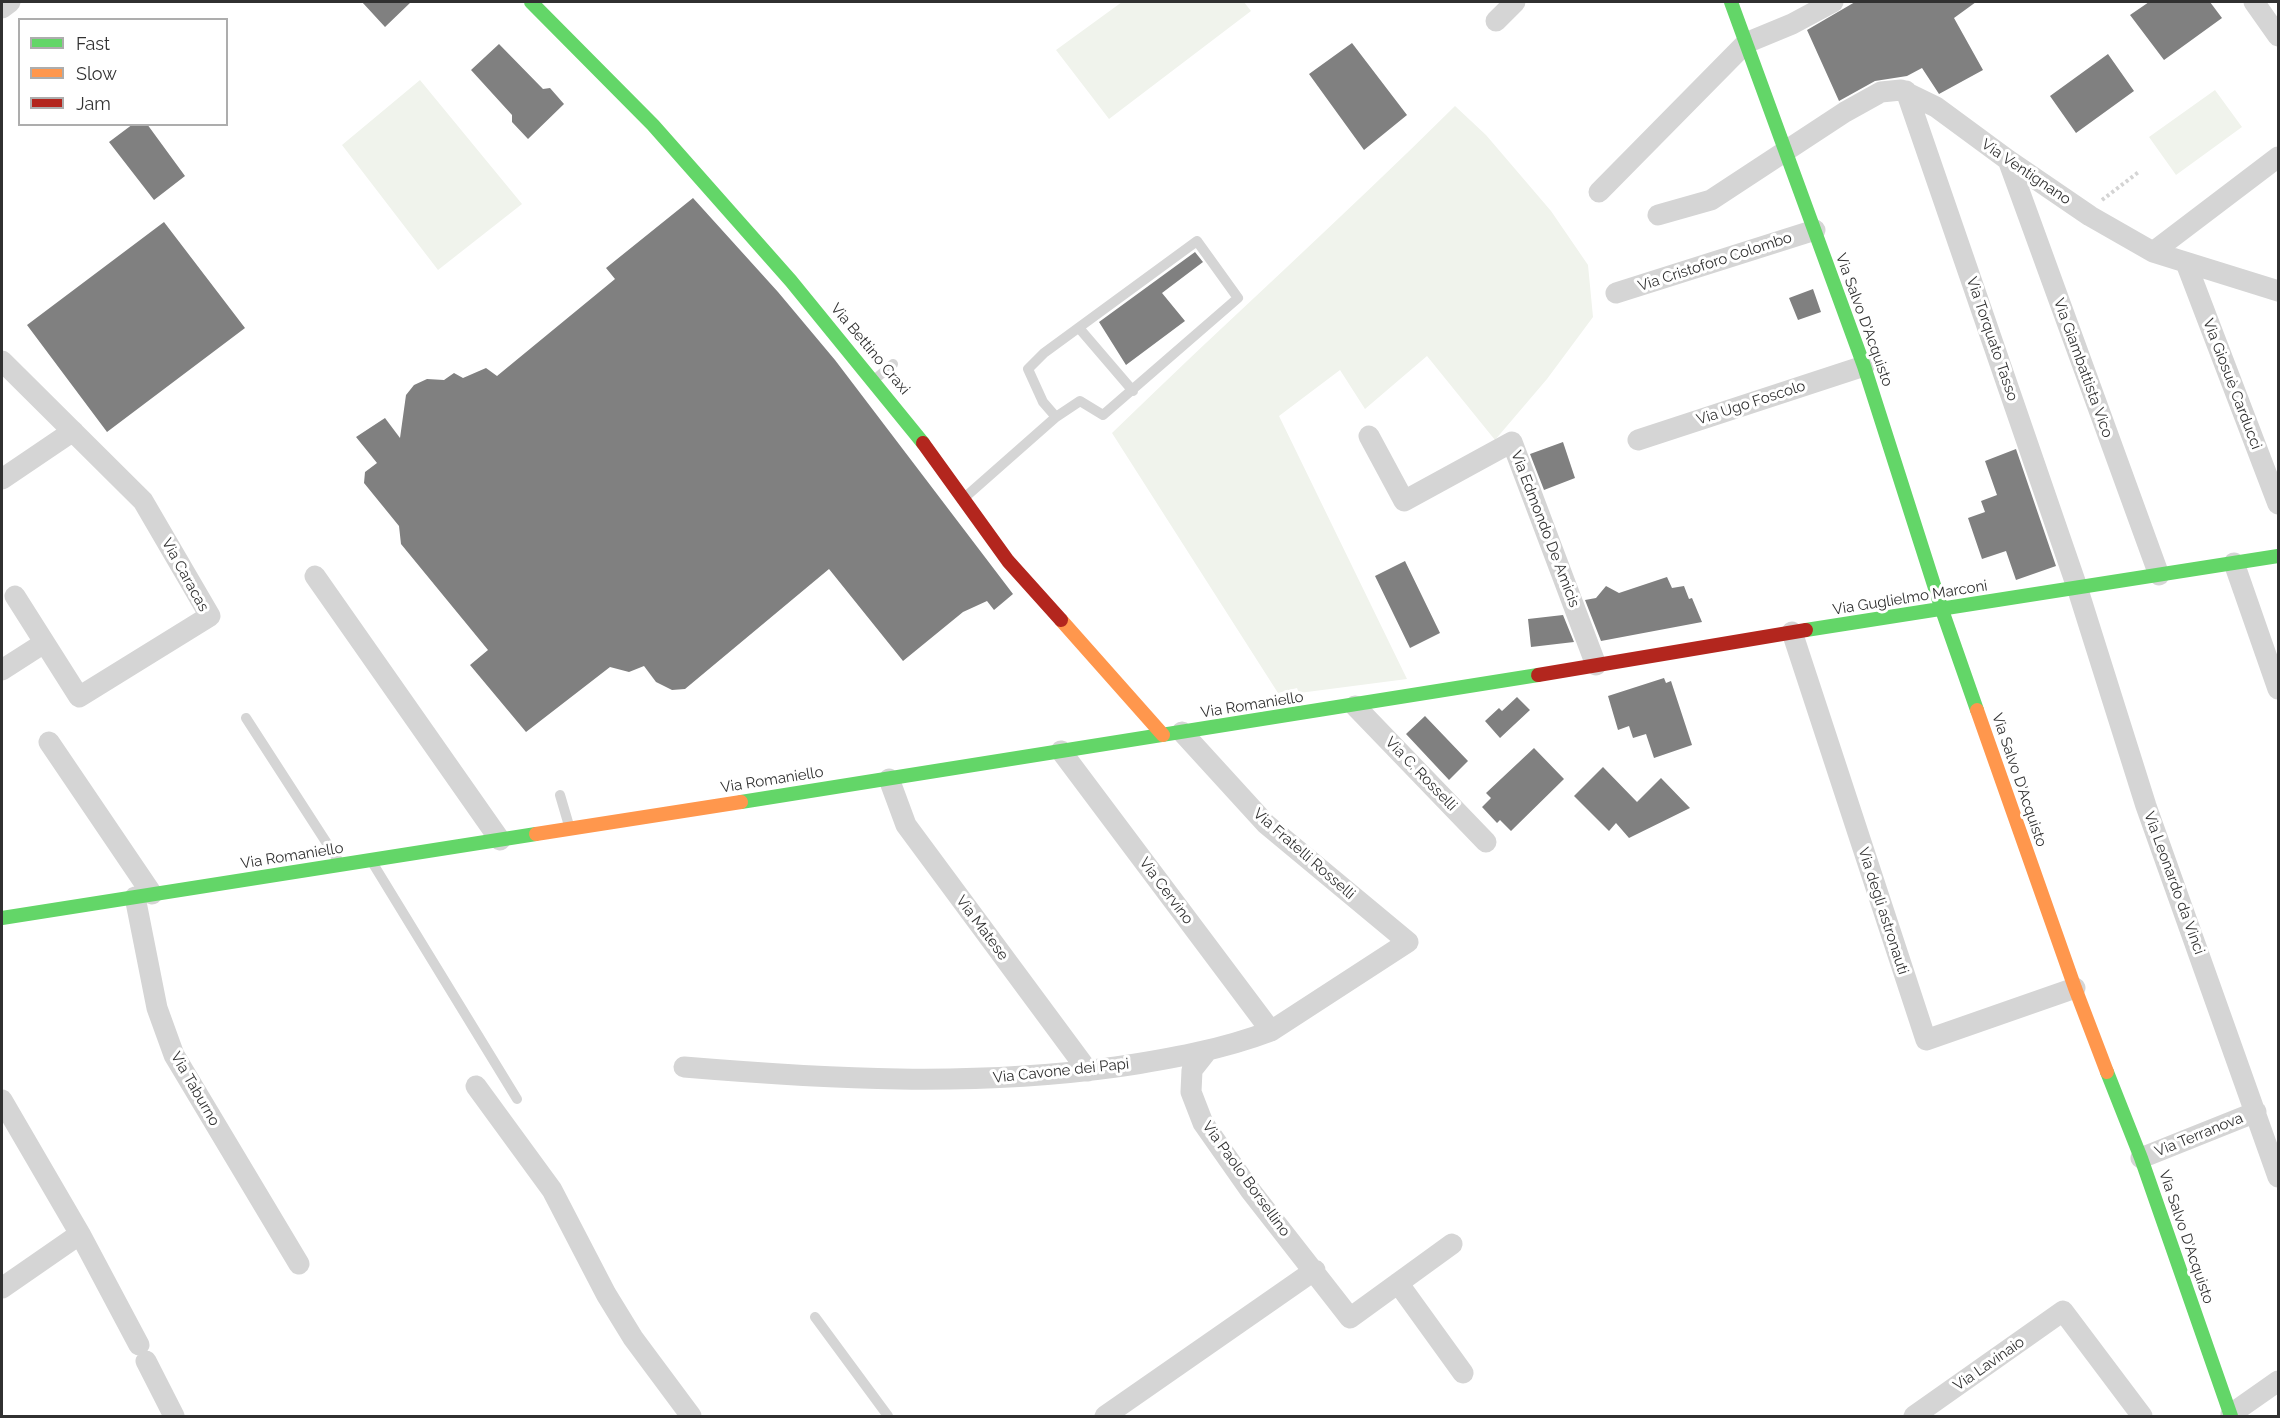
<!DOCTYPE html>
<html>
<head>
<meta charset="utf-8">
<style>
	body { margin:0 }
	#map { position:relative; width:2280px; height:1418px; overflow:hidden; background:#fff; font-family:Raleway,sans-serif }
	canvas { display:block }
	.frame { position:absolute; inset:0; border:3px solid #313131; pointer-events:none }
	.legend { position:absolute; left:18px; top:18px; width:210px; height:108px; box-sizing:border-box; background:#fff; border:2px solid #adadad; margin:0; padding:8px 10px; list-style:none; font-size:18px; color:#313131 }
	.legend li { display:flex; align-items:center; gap:12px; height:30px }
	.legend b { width:30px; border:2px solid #adadad }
</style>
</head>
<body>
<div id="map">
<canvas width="2280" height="1418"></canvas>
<div class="frame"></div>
<ul class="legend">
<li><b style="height:8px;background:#63d668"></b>Fast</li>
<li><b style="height:8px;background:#ff974d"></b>Slow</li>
<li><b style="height:8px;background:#b3261e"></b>Jam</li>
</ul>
</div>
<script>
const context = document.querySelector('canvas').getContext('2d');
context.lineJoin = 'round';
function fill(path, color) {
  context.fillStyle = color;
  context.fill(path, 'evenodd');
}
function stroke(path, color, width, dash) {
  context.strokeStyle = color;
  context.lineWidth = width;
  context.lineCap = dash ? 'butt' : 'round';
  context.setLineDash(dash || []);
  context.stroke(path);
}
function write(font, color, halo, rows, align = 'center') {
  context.font = font + ' Raleway,sans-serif';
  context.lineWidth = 6;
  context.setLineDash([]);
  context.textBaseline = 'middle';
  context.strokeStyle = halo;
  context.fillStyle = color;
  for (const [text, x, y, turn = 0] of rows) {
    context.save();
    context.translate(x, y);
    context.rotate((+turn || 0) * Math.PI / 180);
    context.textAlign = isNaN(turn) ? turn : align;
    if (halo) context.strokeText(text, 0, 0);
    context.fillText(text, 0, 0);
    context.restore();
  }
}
fill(new Path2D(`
	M1122 2H1244L1251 11 1109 119 1056 50Z
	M420 80 522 204 438 270 342 145Z
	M2215 90 2242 127 2176 175 2149 137Z
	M1455 106 1486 135 1551 211 1588 265 1593 317 1547 379 1495 440 1427 356 1365 409 1340 370 1279 416 1407 679 1299 693 1297 688 1278 693 1112 433C1225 323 1343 217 1455 106Z`), '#f0f3ec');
fill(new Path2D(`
	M362 2H411L385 27Z
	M1855 2H1976L1954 18 1983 70 1939 94 1922 68 1907 76 1875 81 1839 101 1807 30Z
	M2149 2H2210L2222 18 2164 60 2130 15Z
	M1352 43 1407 115 1364 150 1309 74Z
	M499 44 543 89 550 88 564 104 528 139 512 122V115L471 70Z
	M2108 54 2134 91 2076 133 2050 96Z
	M133 124H147L185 176 154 200 109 142Z
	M693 198 778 292 835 360 1013 594 994 610 987 601 963 612 903 661 829 569 685 689 672 690 656 682 644 666 629 672 610 667 526 732 470 665 488 650 401 544 399 526 364 483 365 472 377 463 356 437 385 418 400 438 406 395 414 385 427 379 444 380 454 373 463 378 486 368 497 376 615 279 606 268Z
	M164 222 245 328 107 432 27 325Z
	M1195 252 1203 262 1162 293 1185 321 1126 365 1099 322Z
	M1813 289 1821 312 1798 320 1789 298Z
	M1563 442 1575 478 1544 490 1530 454Z
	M2016 449 2056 566 2016 580 2006 551 1982 559 1968 518 1985 512 1981 501 1997 495 1985 461Z
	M1405 561 1440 633 1410 648 1375 576Z
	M1667 577 1672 588 1684 586 1689 599 1692 598 1702 622 1601 641 1585 600 1596 598 1606 586 1619 593Z
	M1563 615 1574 642 1531 647 1528 619Z
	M1664 678 1666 683 1671 681 1692 745 1654 758 1646 734 1633 738 1629 726 1618 730 1608 696Z
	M1517 697 1530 710 1500 738 1485 721 1499 708 1502 711Z
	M1425 716 1468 761 1449 780 1406 734Z
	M1534 748 1564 779 1511 831 1500 820 1497 823 1482 807 1491 798 1486 793Z
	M1603 767 1637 802 1661 778 1690 808 1629 838 1616 823 1609 831 1574 796Z`), '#808080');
stroke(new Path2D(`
	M2102 200 2140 171`), '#d4d4d4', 4, [3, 3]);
stroke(new Path2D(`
	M1079 328 1133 391
	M874 380 893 364
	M963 499 1056 417 1080 401 1103 415 1238 298 1197 241 1044 353 1028 369 1043 402 1056 417
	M246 718 339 862
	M560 795 570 829
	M372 862 517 1099
	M815 1317 888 1416`), '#d5d5d5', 10);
stroke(new Path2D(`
	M2254 2 2278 36
	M2 8 10 2
	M1496 21 1515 2
	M1906 91 2077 587 2146 806 2278 1177
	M2008 160 2159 575
	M1599 192 1746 43 1792 24 1833 2
	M1658 215 1711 200 1845 112 1881 92 1901 90 1936 107 2008 160 2090 216 2153 252 2278 291
	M2153 252 2278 157
	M2186 263 2278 504
	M1616 293 1815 230
	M2 361 143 501 210 616 79 697 15 596
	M1369 436 1404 501 1512 442 1596 665
	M1638 440 1864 366
	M2 479 73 431
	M2234 563 2278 689
	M315 576 500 840
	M1792 632 1926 1040 2075 988
	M2 670 44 643
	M1355 706 1486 842
	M49 742 152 894
	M1061 751 1271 1031
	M889 779 906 825 1088 1071
	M135 897 157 1008 174 1055 299 1264
	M1207 1051 1192 1070 1191 1092 1203 1123 1250 1190 1350 1318 1452 1244
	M684 1067C829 1079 970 1087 1116 1067 1169 1059 1221 1050 1271 1031L1408 942 1266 824 1182 732
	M476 1086 552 1190 606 1294 633 1338 691 1416
	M2 1100 80 1234 139 1345
	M2141 1158 2256 1112
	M1398 1283 1463 1373
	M2 1288 80 1234
	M146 1361 174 1416
	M2231 1414 2278 1381
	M1105 1416 1315 1270
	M1914 1416 2063 1311 2142 1416`), '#d5d5d5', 21);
stroke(new Path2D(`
	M531 2 653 125 791 281 923 443
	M1731 2 1864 366 1942 610 1977 710
	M1806 630 2278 556
	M741 802 1538 675
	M2 918 536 834
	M2107 1072 2141 1158 2231 1416`), '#63d668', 14);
stroke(new Path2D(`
	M1061 620 1163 735
	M1977 710 2075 988 2107 1072
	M536 834 741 802`), '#ff974d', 14);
stroke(new Path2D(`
	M923 443 1008 561 1061 620
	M1538 675 1806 630`), '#b3261e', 14);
write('15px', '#313131', '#fff', [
	["Via Ventignano",2026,172,34],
	["Via Cristoforo Colombo",1715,262,-18],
	["Via Salvo D'Acquisto",1864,320,70],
	["Via Torquato Tasso",1992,339,71],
	["Via Bettino Craxi",870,349,50],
	["Via Giambattista Vico",2083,368,70],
	["Via Giosuè Carducci",2232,384,69],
	["Via Ugo Foscolo",1751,403,-18],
	["Via Edmondo De Amicis",1545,529,69],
	["Via Caracas",185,575,61],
	["Via Guglielmo Marconi",1910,598,-9],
	["Via Romaniello",1252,705,-9],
	["Via C. Rosselli",1421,774,46],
	["Via Romaniello",772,780,-9],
	["Via Salvo D'Acquisto",2019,780,71],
	["Via Fratelli Rosselli",1304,854,41],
	["Via Romaniello",292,856,-9],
	["Via Leonardo da Vinci",2174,883,70],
	["Via Cervino",1166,891,53],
	["Via degli astronauti",1883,911,72],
	["Via Matese",982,928,53],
	["Via Cavone dei Papi",1061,1071,-6],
	["Via Taburno",195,1089,60],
	["Via Terranova",2199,1135,-22],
	["Via Paolo Borsellino",1246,1179,54],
	["Via Salvo D'Acquisto",2186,1237,71],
	["Via Lavinaio",1989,1364,-35]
]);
</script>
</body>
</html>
